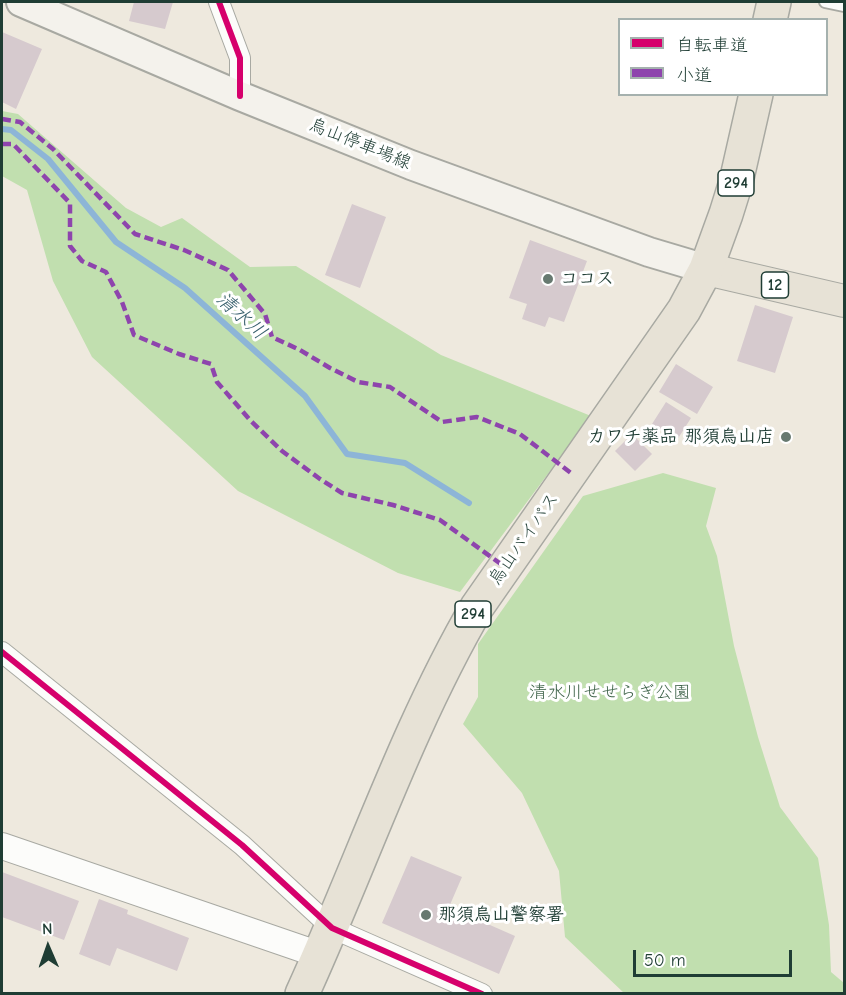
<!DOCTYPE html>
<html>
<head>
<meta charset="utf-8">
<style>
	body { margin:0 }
	#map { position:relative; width:846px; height:995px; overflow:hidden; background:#eee9de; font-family:"Comic Neue","Klee One",sans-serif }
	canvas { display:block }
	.frame { position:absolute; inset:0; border:3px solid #1f3d34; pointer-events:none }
	.legend { position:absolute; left:618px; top:18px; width:210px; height:78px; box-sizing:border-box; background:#fff; border:2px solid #a5b1ae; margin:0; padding:8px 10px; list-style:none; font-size:18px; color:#1f3d34 }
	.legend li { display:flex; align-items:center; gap:12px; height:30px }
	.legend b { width:30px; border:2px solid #a5b1ae }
	.north { position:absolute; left:18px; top:917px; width:60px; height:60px; -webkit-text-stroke:4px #fff; paint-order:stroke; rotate:358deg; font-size:16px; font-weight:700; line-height:24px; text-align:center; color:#1f3d34 }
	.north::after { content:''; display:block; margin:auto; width:21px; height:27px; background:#1f3d34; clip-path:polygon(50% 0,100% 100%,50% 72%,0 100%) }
	.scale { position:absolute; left:633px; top:950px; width:159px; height:27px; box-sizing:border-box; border:3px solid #1f3d34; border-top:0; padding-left:8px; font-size:18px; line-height:21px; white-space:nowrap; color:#1f3d34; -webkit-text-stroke:4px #fff; paint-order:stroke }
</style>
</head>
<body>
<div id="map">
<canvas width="846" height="995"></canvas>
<div class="frame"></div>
<ul class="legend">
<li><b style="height:8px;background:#d6006c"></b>自転車道</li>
<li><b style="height:8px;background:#8e44ad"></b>小道</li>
</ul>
<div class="north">N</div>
<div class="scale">50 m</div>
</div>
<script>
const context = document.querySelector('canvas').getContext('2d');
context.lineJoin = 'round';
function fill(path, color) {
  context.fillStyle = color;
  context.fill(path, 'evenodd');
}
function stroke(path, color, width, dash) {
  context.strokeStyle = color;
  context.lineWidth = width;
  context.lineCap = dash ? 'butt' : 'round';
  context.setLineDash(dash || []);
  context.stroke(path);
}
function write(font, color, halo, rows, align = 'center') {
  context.font = font + ' "Comic Neue","Klee One",sans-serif';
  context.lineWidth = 6;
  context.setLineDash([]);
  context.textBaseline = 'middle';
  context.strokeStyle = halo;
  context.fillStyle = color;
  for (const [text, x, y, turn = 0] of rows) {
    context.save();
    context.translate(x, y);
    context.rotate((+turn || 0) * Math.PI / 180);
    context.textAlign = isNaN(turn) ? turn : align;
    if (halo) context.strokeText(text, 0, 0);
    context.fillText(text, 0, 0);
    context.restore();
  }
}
fill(new Path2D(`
	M2 111 18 114 126 208 161 227 182 218 250 267 296 266 441 355 591 416 460 592 398 573 238 491 92 357 53 281 27 190 2 176Z
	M663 473 716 488 706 526 717 556 734 646 758 737 780 807 818 858 829 925 831 972 844 983V993H624L565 937 559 871 522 793 463 724 478 697V644L583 496Z`), '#c1dfaf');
stroke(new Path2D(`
	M2 129 11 130 48 159 116 242 185 288 305 396 347 454 405 463 469 503`), '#8db5d7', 6);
fill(new Path2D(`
	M134 2H173L165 29 129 21Z
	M2 32 42 49 16 109 2 102Z
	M352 204 386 217 360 288 325 275Z
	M530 240 587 261 564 322 549 317 545 327 522 319 527 304 509 298Z
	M755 305 793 317 775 373 737 361Z
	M676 364 713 387 697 414 659 392Z
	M666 402 691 418 677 440 652 424Z
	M632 434 652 454 635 471 615 451Z
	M411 856 462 877 449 907 515 936 499 974 382 923Z
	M2 872 79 901 64 940 2 917Z
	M99 899 128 910 127 914 189 938 177 971 117 948 110 966 79 954Z`), '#d6cace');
const service = new Path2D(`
	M825 2 844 6`);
const minor = new Path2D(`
	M219 2 240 58V96
	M2 652 242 845 332 928 482 994`);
const tertiary = new Path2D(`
	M2 846 320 955`);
const secondary = new Path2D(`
	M21 2 240 96 411 165 649 252 706 269`);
const primary = new Path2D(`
	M706 269 844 301`);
const trunk = new Path2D(`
	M770 20 774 2
	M302 994C361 865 406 729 477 607L684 310 706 269 726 214 736 182 756 94`);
stroke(service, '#a8a9a2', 14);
stroke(minor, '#a8a9a2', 22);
stroke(tertiary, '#a8a9a2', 28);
stroke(secondary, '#a8a9a2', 32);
stroke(primary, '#a8a9a2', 34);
stroke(trunk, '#a8a9a2', 36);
stroke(service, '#fcfcfa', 10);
stroke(minor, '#fcfcfa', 20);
stroke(tertiary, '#fcfcfa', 26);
stroke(secondary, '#f4f2ec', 28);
stroke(primary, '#e7e2d6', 32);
stroke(trunk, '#e7e2d6', 33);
stroke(new Path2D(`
	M2 119 20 122 53 149 135 234 184 250 228 270 265 314 272 337 300 350 330 368 358 382 390 387 442 422 477 417 520 434 571 473
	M2 144H13L70 203V246L82 261 106 272 122 302 134 335 179 354 211 364 217 382 250 420 282 451 320 479 342 493 393 505 440 520 505 567`), '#8e44ad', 4.5, [9, 4.5]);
stroke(new Path2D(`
	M219 2 240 58V96
	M2 652 242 845 332 928 482 994`), '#d6006c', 6);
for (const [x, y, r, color] of [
	[548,279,6,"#677970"],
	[786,437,6,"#677970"],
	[426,915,6,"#677970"]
]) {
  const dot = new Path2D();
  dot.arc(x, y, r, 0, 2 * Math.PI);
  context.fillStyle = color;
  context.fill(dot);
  stroke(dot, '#fff', 2);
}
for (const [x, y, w] of [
	[736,183,36],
	[775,285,27],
	[473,614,36]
]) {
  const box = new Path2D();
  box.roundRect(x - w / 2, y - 13, w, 26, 4.5);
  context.fillStyle = '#fff';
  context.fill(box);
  stroke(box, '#1f3d34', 1.5);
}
write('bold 16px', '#1f3d34', null, [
	["294",736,183],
	["12",775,285],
	["294",473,614]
]);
write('18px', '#1f3d34', '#fff', [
	["烏山停車場線",360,144,22],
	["烏山バイパス",524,539,-55]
]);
write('bold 18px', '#1f3d34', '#fff', [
	["ココス",560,279],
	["カワチ薬品 那須烏山店",774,437,"right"],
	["那須烏山警察署",438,915]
], 'left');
write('18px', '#3e6349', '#fff', [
	["清水川せせらぎ公園",610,693]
]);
write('italic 20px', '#375f6c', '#fff', [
	["清水川",241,316,42]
]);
</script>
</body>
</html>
